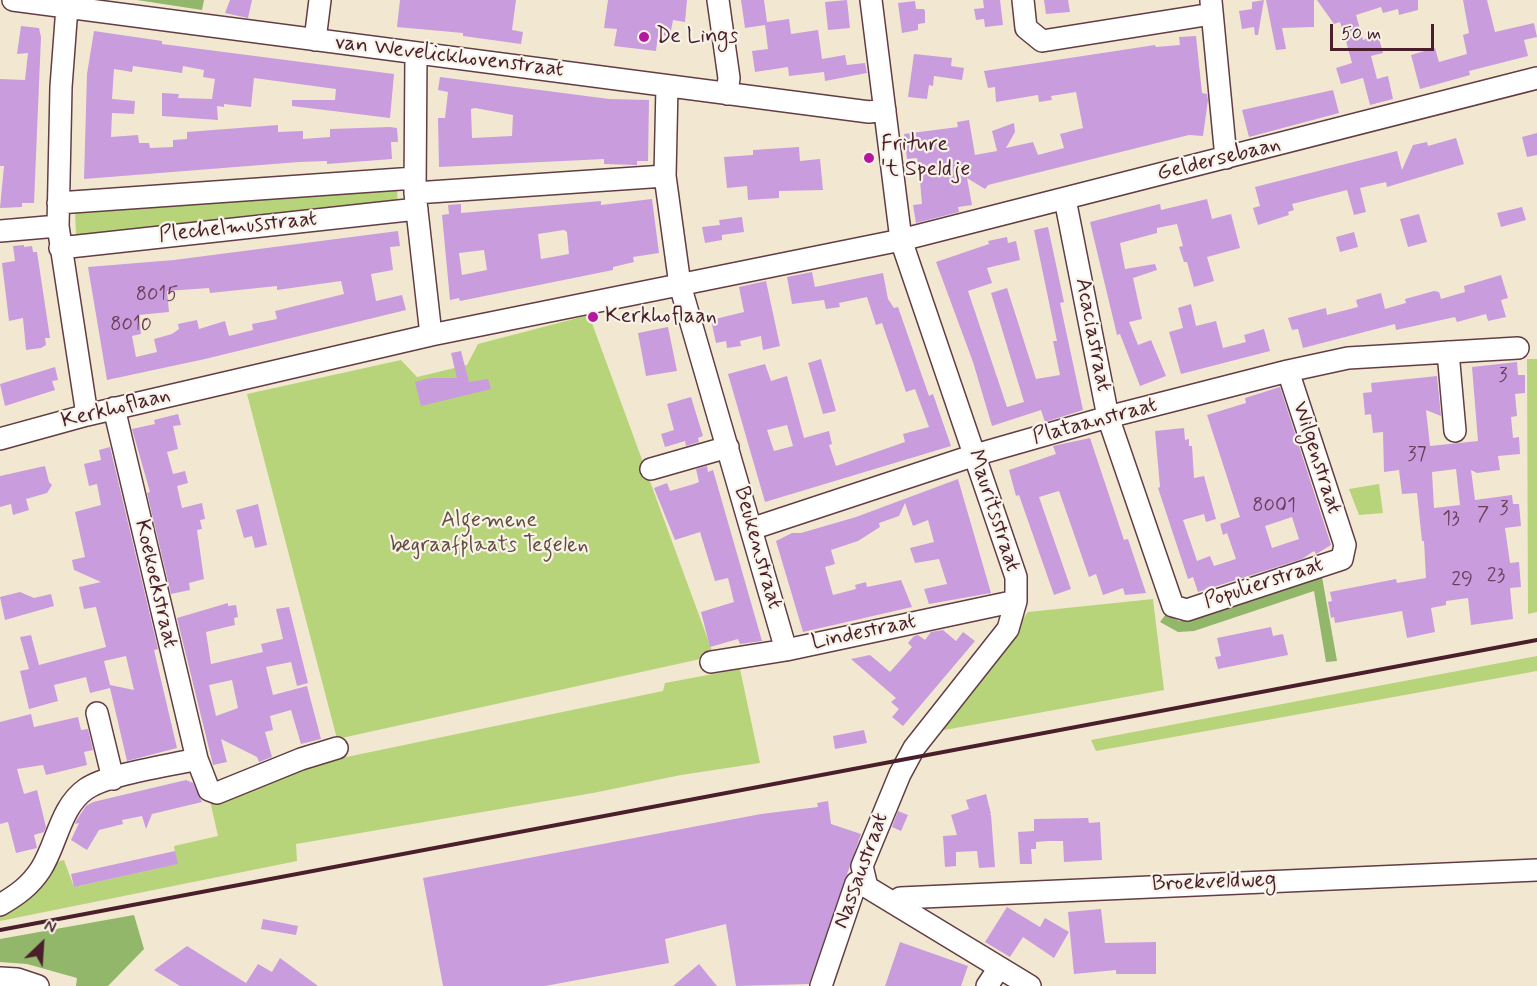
<!DOCTYPE html>
<html>
<head>
<meta charset="utf-8">
<style>
	body { margin:0 }
	#map { position:relative; width:1537px; height:986px; overflow:hidden; background:#f2e8d1; font-family:Mynerve,sans-serif }
	canvas { display:block }
	.north { position:absolute; left:12px; top:914px; width:60px; height:60px; -webkit-text-stroke:4px #f7f3e8; paint-order:stroke; rotate:25deg; font-size:16px; font-weight:700; line-height:24px; text-align:center; color:#4a1f2b }
	.north::after { content:''; display:block; margin:auto; width:21px; height:27px; background:#4a1f2b; clip-path:polygon(50% 0,100% 100%,50% 72%,0 100%) }
	.scale { position:absolute; left:1330px; top:24px; width:104px; height:27px; box-sizing:border-box; border:3px solid #4a1f2b; border-top:0; padding-left:8px; font-size:18px; line-height:21px; white-space:nowrap; color:#4a1f2b; -webkit-text-stroke:4px #f7f3e8; paint-order:stroke }
</style>
</head>
<body>
<div id="map">
<canvas width="1537" height="986"></canvas>
<div class="north">N</div>
<div class="scale">50 m</div>
</div>
<script>
const context = document.querySelector('canvas').getContext('2d');
context.lineJoin = 'round';
function fill(path, color) {
  context.fillStyle = color;
  context.fill(path, 'evenodd');
}
function stroke(path, color, width, dash) {
  context.strokeStyle = color;
  context.lineWidth = width;
  context.lineCap = dash ? 'butt' : 'round';
  context.setLineDash(dash || []);
  context.stroke(path);
}
function write(font, color, halo, rows, align = 'center') {
  context.font = font + ' Mynerve,sans-serif';
  context.lineWidth = 4.5;
  context.setLineDash([]);
  context.textBaseline = 'middle';
  context.strokeStyle = halo;
  context.fillStyle = color;
  for (const [text, x, y, turn = 0] of rows) {
    context.save();
    context.translate(x, y);
    context.rotate((+turn || 0) * Math.PI / 180);
    context.textAlign = isNaN(turn) ? turn : align;
    if (halo) context.strokeText(text, 0, 0);
    context.fillText(text, 0, 0);
    context.restore();
  }
}
fill(new Path2D(`
	M397 189 398 206 82 237 76 236 75 210Z
	M589 315 714 656 337 739 247 394 401 360 417 377 467 365 478 344Z
	M1527 359H1537V612L1528 614Z
	M1379 484 1383 513 1359 515 1349 489Z
	M1153 599 1164 690 939 731 1028 612Z
	M1537 656V671L1096 751 1091 740Z
	M740 669 760 763 681 775 593 793 296 844 297 861 0 921V912L60 861 64 860 74 887 177 864 174 846 218 836 210 801 271 783 313 764 663 691 665 683Z`), '#b8d47a');
fill(new Path2D(`
	M137 0H204L202 10Z
	M1322 577 1337 661 1326 662 1314 591 1194 631 1178 632 1160 622 1166 614 1179 621 1192 620Z
	M134 915 144 949 108 986H76L77 978 27 964 0 962V939Z`), '#92b66a');
fill(new Path2D(`
	M230 0H252L248 18 225 13Z
	M400 0H516L512 30 523 32 521 44 463 36V33L397 27Z
	M608 0H687L685 22 673 20 670 36 658 35 656 51 614 46 617 29 604 28Z
	M741 0H764L767 22 789 19 791 34 818 30 822 59 845 55 847 65 865 63 867 73 825 81 824 72 789 76 788 67 755 72 752 51 768 49 765 25 745 28Z
	M847 0 850 28 828 30 825 2Z
	M983 0H1000L1003 25 985 27 984 19 976 20 974 9 984 8Z
	M1044 0H1068L1070 12 1046 14Z
	M1264 0 1258 35H1255L1254 27 1242 29 1239 11 1252 9V2Z
	M1266 0H1314V27L1282 28 1286 49 1276 50Z
	M1317 0H1418V10L1399 15 1398 9 1383 13 1381 7 1356 15 1363 40 1378 35 1383 53 1371 56 1377 79 1388 76 1393 99 1370 105 1363 78 1341 84 1336 68 1352 63 1346 41 1340 22 1334 24Z
	M1463 0H1487L1495 32 1534 23 1537 37 1524 40 1528 56 1469 71 1470 75 1420 89 1411 55 1435 48 1439 62 1467 54 1463 35 1469 33Z
	M915 1 916 9H924L925 11V23L918 24V30L902 33 898 3Z
	M21 26 39 28 41 37 34 203H22V207L0 208 4 166H0V79L25 80 28 53 17 54Z
	M94 31 162 41V44L394 74 390 118 292 106V100H335L336 89 254 78 251 107 224 104V107L217 106 218 120 162 116V93L179 94 178 98 212 99 215 79 203 77 204 70 183 66 182 73 133 66 132 72 114 69 112 99 135 101 134 114 112 113 111 137 138 135 139 143H149L150 148 173 147V140L187 139V132L278 125V132L303 131V139L330 137V129L390 127 397 128 398 142H391L392 159 327 164V161L299 162 84 179 87 74Z
	M1196 36 1202 93 1207 94 1208 100 1203 136 1189 135 988 185 985 189 967 178 972 205 958 207 959 212 916 223 913 205 922 204 920 181 917 158 907 159 904 134 958 127 957 122 969 120 975 155 997 151 992 131 1014 123 1015 132 1006 148 1033 142 1038 155 1064 148 1060 134 1083 128 1076 92 1051 96 1052 100 1039 102 1038 95 996 102 995 87 988 88 984 71 1155 45 1156 47 1180 45 1179 37Z
	M914 54 952 58 951 66 964 68 962 80 934 76 933 86 929 85 927 99 908 97Z
	M440 77 609 99 649 100 648 161H637V165L604 164V159L439 167 438 118H445L448 92 438 90ZM475 108 513 115 512 136 472 138 471 109Z
	M1333 90 1339 113 1249 137 1242 110Z
	M1537 133V155L1527 157 1522 137Z
	M1456 138 1464 164 1387 187 1386 182 1360 188 1366 212 1354 215 1347 190 1292 204 1294 210 1288 212 1289 215 1258 225 1253 208 1260 206 1255 187 1397 151 1402 170 1413 145 1427 142 1428 146Z
	M799 147 800 161 820 159 823 190 779 191V198L748 200 747 186 727 188 724 157 753 155V150Z
	M652 199 659 253 633 257 634 262 613 267V270L460 301 459 298 450 300 442 215 449 214 448 205 461 204V213L601 201V205ZM564 230 567 232 569 254 541 259 538 234ZM484 250 487 270 462 275 459 253Z
	M1207 199 1212 219 1231 214 1240 248 1207 257 1214 281 1194 287 1187 262H1184L1179 247 1183 246 1177 224 1157 228V233L1120 243 1125 269 1155 264 1157 270 1133 278 1142 319 1129 322 1138 345 1151 340 1166 376 1140 386 1120 334 1117 335 1090 222 1160 204 1161 210Z
	M1522 207 1526 220 1501 227 1497 213Z
	M1419 214 1427 242 1408 247 1400 219Z
	M742 217 744 232 722 235V240L705 243 702 227 720 225 719 220Z
	M1048 227 1064 302 1060 303 1083 410 1045 422 1041 410 992 426 973 362 936 262 989 244 988 241 1007 237 1008 243 1016 241 1020 260 987 268 992 283 968 291 1007 407 1024 402 991 293 1007 288 1036 379 1060 375 1053 341H1057L1034 230Z
	M398 231 400 246 390 247 393 270 371 274 376 301 402 295 406 310 205 359 107 380 88 267 174 260ZM341 281 344 294 275 311 277 319 252 324 253 330 229 336 225 321 199 329 197 320 178 324 179 329 172 334 154 339 157 352 136 357 132 336 141 334 139 315 169 312 167 291 209 288 210 293 277 286V290Z
	M1354 232 1358 247 1340 252 1336 237Z
	M24 245V247L32 246 33 252H37L50 338H45L46 345 41 348 26 350 23 318 9 321 2 263 15 261 13 246Z
	M812 272 815 287 883 273 888 299 894 308 898 307 929 396 933 394 951 446 765 502 728 374 765 364 771 381 787 376 804 438 829 431 832 444 829 445 836 466 905 442 903 434 929 427 915 389 906 392 882 323 876 325 867 297 839 303 840 307 826 309 824 300 792 304 787 277ZM787 425 793 446 774 451 767 430Z
	M1501 275 1508 298 1501 300 1506 317 1488 321 1486 314 1457 322 1455 317 1396 330 1395 324 1303 348 1298 329 1292 330 1288 318 1326 308 1327 315 1358 307 1356 300 1381 293 1385 309 1406 303 1405 299 1434 291 1439 292 1441 299 1465 292 1464 286Z
	M766 281 780 346 763 350 761 336 740 341 741 346 727 348 726 341 716 343 711 320 744 312 739 287Z
	M1191 304 1196 326 1216 321 1223 348 1246 342 1244 335 1264 329 1270 351 1181 374 1169 332 1183 328 1178 308Z
	M668 327 677 371 646 376 638 333Z
	M461 351 469 382 488 379 491 389 421 406 415 382 430 378H457L451 353Z
	M821 359 836 411 823 414 808 363Z
	M1517 362 1518 375H1525V393L1515 394 1517 416 1511 417 1513 438 1519 437 1520 454 1498 456 1500 470 1477 473 1471 470 1475 500 1512 495 1513 504H1519L1521 526 1505 528 1510 563 1519 562 1521 587 1510 588 1513 619 1471 625 1468 598 1446 601V605L1431 608 1435 632 1407 638 1402 611 1335 623 1334 617 1331 618 1328 602 1332 601 1330 592 1396 579 1397 583 1426 578 1424 541H1422L1417 493 1402 494 1399 470 1384 472 1383 432 1373 433 1371 414 1365 415 1363 393 1372 392 1371 383 1437 376 1441 416 1426 410 1430 446 1478 441 1472 367ZM1456 469 1460 505 1434 508 1432 472Z
	M55 367 58 380 52 381 55 390 5 406 0 384Z
	M1280 387 1331 545 1318 553 1316 554 1314 551 1302 559 1198 592 1193 577 1188 579 1158 488 1160 487 1155 431 1184 428 1185 440 1189 439V446H1192L1194 478 1204 476 1216 519 1206 522 1204 514 1183 520 1197 561 1210 556 1214 566 1236 559 1227 533 1223 535 1220 524 1240 517 1207 415 1246 403 1245 398ZM1292 517 1299 539 1272 548 1265 526Z
	M691 397 703 436 698 438 699 442 686 446 685 441 665 447 661 434 674 430 667 404Z
	M178 414 181 425 173 426 178 449 167 452 173 474 185 471 188 483 177 486 182 508 202 503 205 519 200 520 202 529 197 530 204 579 189 583 190 590 171 594 147 493 150 492 132 429 155 424 154 420Z
	M1090 438 1124 540 1128 539 1146 593 1125 595 1123 588 1103 595 1096 574 1089 577 1059 491 1039 497 1071 589 1054 595 1019 495 1016 496 1009 470 1056 454 1053 446Z
	M110 447 158 649 154 650 177 748 127 761 110 688 90 693 86 677 54 685 58 701 29 709 20 671 29 669 20 637 31 635 39 665 106 647 96 607 84 609 79 587 101 582 74 570 72 560 85 557 75 512 101 505 97 484 89 486 84 464 101 460 99 450ZM126 656 134 690 110 685 104 661Z
	M45 466 49 482 52 485 47 493 26 499 29 510 13 515 11 504 0 507V476Z
	M707 466 708 472 713 470 762 641 740 644 738 639 710 647 701 612 734 602 728 578 715 581 700 532 675 540 654 488 667 483 670 491 694 484 699 482 696 469Z
	M958 479 991 593 929 604 924 589 947 584 939 559 915 563 910 548 934 542 928 520 913 526 905 503 899 516 879 523 880 527 858 541 831 550 835 564 825 567 833 595 856 589 855 585 866 582 867 587 901 580 912 607 803 632 776 541 792 533H801L856 517Z
	M258 504 267 545 255 548 252 536 244 538 236 510Z
	M20 592 34 598 51 594 54 606 5 620 0 597Z
	M228 603V606L236 605 238 617 234 618 235 625 206 632 211 664 263 652 261 644 283 639 276 609 289 607 308 683 297 686 291 662 266 667 273 695 307 686 321 739 301 744 291 710 270 716 273 730 265 732 272 757 259 762 257 757 221 739 227 762 213 765 177 618ZM232 680 238 708 216 716 209 685Z
	M1271 627 1273 636 1283 634 1288 655 1218 669 1215 657 1221 656 1217 638Z
	M943 630 956 641 963 632 975 641 903 726 892 717 899 709 891 702 896 698 851 659 870 655 890 672 912 647 908 643 914 636 918 635 925 640 931 632Z
	M31 714 34 727 78 717 81 730 88 729 93 750 84 752 87 765 46 775 43 765 17 769 24 794 37 790 46 827 44 832 34 835 37 848 16 853 8 822 0 824V722Z
	M864 730 867 743 835 749 833 736Z
	M186 780 193 783 202 802 152 814 146 829 142 816 122 820 123 824 99 830 87 850 71 840 79 823 75 824 76 821 86 806 93 802Z
	M986 794 991 814 989 815H991L995 867 979 868 977 851 956 852V866L945 867 943 836 957 835 951 815 969 809 966 800Z
	M828 801 831 824 861 834 809 984 736 986 726 924 665 939 669 963 545 986H443L423 878 761 814 818 807 817 803Z
	M898 811 908 815 901 831 892 827Z
	M1088 818 1089 823 1100 822 1102 860 1064 862 1063 841H1048L1036 842V849H1031L1032 864H1020L1018 832 1034 831V819Z
	M175 851 178 864 74 887 71 874Z
	M1007 907 1040 927 1045 918 1069 932 1054 958 1023 937 1010 957 985 942Z
	M1101 909 1105 943 1156 942V974H1116V970L1074 974 1068 912Z
	M263 919 298 926 296 935 261 929Z
	M900 942 968 966 961 986H885Z
	M187 946 246 983 258 964 272 972 280 958 318 986H180L154 970Z
	M699 964 717 986H673Z`), '#c99cde');
const minor = new Path2D(`
	M13 0 869 112 885 110
	M718 0 729 78 727 94
	M871 0 901 240 1016 577V601L1008 629 914 748 900 774 862 866 867 887 1030 986
	M1023 0 1026 28 1042 41 1212 14
	M1211 1 1226 158
	M67 7 61 87 58 226 87 415
	M315 40 320 0
	M416 53 415 193 431 335
	M667 86 665 176 680 285 786 650
	M415 193 665 176
	M1065 199 1108 417 1173 606 1187 610 1342 559 1345 545 1288 371
	M58 203 415 178
	M0 231 58 226
	M60 248 417 209
	M1448 352 1455 431
	M114 408 197 759 209 790 217 793 301 759 337 748
	M0 439 87 415 431 335 901 240 1537 78
	M651 469 728 447
	M751 529 975 455 1108 417 1288 371 1348 358 1518 348
	M711 662 786 650 1016 601
	M97 713 113 779
	M894 903 900 898 1537 870
	M0 905C17 895 30 886 41 869 57 844 60 807 86 789 108 774 168 766 197 759
	M0 978 17 979 38 986
	M821 986 856 883 863 879
	M987 986 999 968`);
stroke(minor, '#633d44', 24);
stroke(minor, '#fff', 21);
stroke(new Path2D(`
	M0 930 1537 640`), '#4a1f2b', 4);
for (const [x, y, r, color] of [
	[644,37,6,"#b5179e"],
	[869,158,6,"#b5179e"],
	[593,317,6,"#b5179e"]
]) {
  const dot = new Path2D();
  dot.arc(x, y, r, 0, 2 * Math.PI);
  context.fillStyle = color;
  context.fill(dot);
  stroke(dot, '#f7f3e8', 2);
}
write('20px', '#6a3e58', null, [
	["8015",157,296],
	["8010",131,326],
	["3",1503,377],
	["37",1417,456],
	["8001",1274,507],
	["3",1504,510],
	["7",1483,516],
	["13",1451,520],
	["23",1496,577],
	["29",1462,581]
]);
write('22px', '#4a1f2b', '#f7f3e8', [
	["De Lings",656,37],
	["Friture",881,145],
	["'t Speldje",881,170],
	["Kerkhoflaan",605,317]
], 'left');
write('22px', '#4a1f2b', '#f7f3e8', [
	["van Wevelickhovenstraat",449,57,7],
	["Geldersebaan",1219,160,-14],
	["Plechelmusstraat",238,228,-6],
	["Acaciastraat",1092,335,79],
	["Kerkhoflaan",116,409,-14],
	["Plataanstraat",1095,422,-15],
	["Wilgenstraat",1316,458,72],
	["Mauritsstraat",993,511,72],
	["Beukenstraat",757,548,74],
	["Koekoekstraat",155,584,77],
	["Populierstraat",1264,584,-18],
	["Lindestraat",864,633,-12],
	["Nassaustraat",862,871,-70],
	["Broekveldweg",1214,883,-2]
]);
write('22px', '#664c3f', '#f7f3e8', [
	["Algemene",489,521],
	["begraafplaats Tegelen",489,546]
]);
</script>
</body>
</html>
